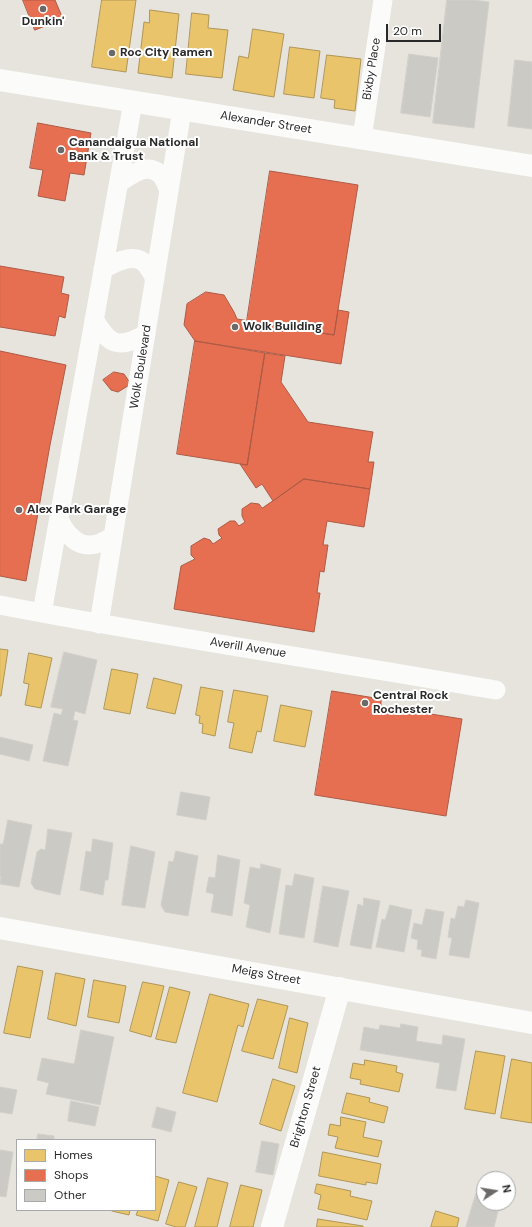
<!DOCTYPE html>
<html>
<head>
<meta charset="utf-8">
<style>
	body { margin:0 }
	#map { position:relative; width:532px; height:1227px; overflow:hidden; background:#e7e4de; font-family:"DM Sans",sans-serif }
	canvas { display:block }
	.legend { position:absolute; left:16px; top:1139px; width:140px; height:72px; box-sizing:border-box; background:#fff; border:1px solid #a9a9a9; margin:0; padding:5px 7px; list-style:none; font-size:12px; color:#292929 }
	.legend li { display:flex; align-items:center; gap:8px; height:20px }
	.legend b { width:20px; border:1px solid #a9a9a9 }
	.north { position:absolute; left:476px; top:1171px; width:40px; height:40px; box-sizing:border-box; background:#fff; border:1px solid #a9a9a9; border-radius:50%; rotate:78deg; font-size:11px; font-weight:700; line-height:16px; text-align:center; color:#292929 }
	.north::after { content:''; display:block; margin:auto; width:14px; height:18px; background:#6c6a68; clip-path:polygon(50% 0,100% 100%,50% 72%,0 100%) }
	.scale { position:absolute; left:386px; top:24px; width:55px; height:18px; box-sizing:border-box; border:2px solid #292929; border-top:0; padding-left:5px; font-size:12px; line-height:14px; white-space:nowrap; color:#292929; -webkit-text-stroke:3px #fff; paint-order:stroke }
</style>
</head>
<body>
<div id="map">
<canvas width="532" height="1227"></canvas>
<ul class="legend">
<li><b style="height:11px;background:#e9c46a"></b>Homes</li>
<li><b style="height:11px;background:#e76f51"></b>Shops</li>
<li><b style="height:11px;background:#cccac5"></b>Other</li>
</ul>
<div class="north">N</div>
<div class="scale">20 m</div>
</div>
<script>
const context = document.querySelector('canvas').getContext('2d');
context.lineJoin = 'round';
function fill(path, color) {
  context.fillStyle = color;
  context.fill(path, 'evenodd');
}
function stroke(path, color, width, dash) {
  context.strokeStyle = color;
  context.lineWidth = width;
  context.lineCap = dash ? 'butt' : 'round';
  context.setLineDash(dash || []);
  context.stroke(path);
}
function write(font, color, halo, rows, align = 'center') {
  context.font = font + ' "DM Sans",sans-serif';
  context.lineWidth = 4;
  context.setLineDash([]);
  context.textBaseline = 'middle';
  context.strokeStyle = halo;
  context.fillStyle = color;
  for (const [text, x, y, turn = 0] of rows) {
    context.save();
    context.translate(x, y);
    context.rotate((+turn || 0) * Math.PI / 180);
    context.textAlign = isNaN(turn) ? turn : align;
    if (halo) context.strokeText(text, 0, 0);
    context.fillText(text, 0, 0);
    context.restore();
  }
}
const homes = new Path2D(`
	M102 0H136L126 72 92 67Z
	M150 10 179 14 172 78 138 73 144 22 149 23Z
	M192 13 209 15 208 28 228 30 222 78 186 74Z
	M253 29 284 34 274 97 233 90 239 56 248 58Z
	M290 47 320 51 314 98 284 94Z
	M327 55 361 59 355 111 334 108 335 100 321 98Z
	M0 649 8 650 1 696H0Z
	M29 653 52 658 41 708 25 705 29 684 24 683Z
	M112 669 138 674 130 714 104 709Z
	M154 678 182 685 175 714 147 708Z
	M201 687 223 691 215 736 202 733 203 724 199 723 200 716 196 715Z
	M234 690 268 696 261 732 257 731 252 753 229 748 234 723 228 722Z
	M281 705 312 711 305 747 274 741Z
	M18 966 43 971 30 1038 4 1033Z
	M56 973 85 979 76 1026 48 1019Z
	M94 980 126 986 119 1023 88 1017Z
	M143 982 164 986 151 1037 130 1031Z
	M170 987 190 992 176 1043 156 1039Z
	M210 994 249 1004 243 1027 238 1025 217 1102 183 1093Z
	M258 999 288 1006 273 1059 242 1051Z
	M290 1018 308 1023 297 1073 279 1068Z
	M476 1051 505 1056 495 1114 465 1109Z
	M512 1059 532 1063V1123L501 1118Z
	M365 1060 397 1066 396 1072 403 1074 399 1092 360 1084 361 1080 350 1078 353 1063 364 1065Z
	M273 1079 295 1086 281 1131 260 1124Z
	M347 1093 370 1098 369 1102 388 1107 384 1123 342 1113Z
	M341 1117 366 1122 363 1137 382 1141 378 1157 335 1148 338 1137 328 1135 330 1124 340 1126Z
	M323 1152 381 1164 377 1184 366 1182V1185L319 1176Z
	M155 1176 169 1180 158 1221 136 1215 138 1210H155Z
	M208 1178 228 1183 217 1227H195Z
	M179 1182 197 1187 185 1227H176L166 1224Z
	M317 1184 351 1191 350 1196 372 1201 367 1220 318 1209 321 1195 315 1193Z
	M241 1185 262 1190 253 1227H230Z
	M112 1210H130L129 1215 112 1211Z
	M436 1211 459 1218 457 1227H431Z
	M318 1219 363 1226V1227H317Z`);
fill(homes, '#e9c46a');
stroke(homes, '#af9656', 1);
const shops = new Path2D(`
	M23 0H55L63 19 35 30Z
	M38 123 91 133 84 175 70 173 65 201 38 196 43 170 30 168Z
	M270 171 358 185 334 335 247 321Z
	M0 266 64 277 61 293 69 295 65 318 59 316 55 336 0 327Z
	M206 292 224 295 234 312 237 319 334 335 338 310 349 312 341 364 195 341 184 325 187 304Z
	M195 341 265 353 247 465 177 454Z
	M0 351 66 365 50 445 26 581 0 576Z
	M265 353 285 356 281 382 308 422 373 432 368 462H374L370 489 304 479 273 501 262 484 256 488 240 464 247 465Z
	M114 372 124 374 131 384 118 392 111 390 103 380Z
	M304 479 370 489 364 527 327 521 323 545H328L324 572 320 571 317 593H320L314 632 174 609 181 566 195 559 191 555V546L204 538 210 540 213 544 222 538 219 535 218 529 230 521H235L239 526 245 522 242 516V509L251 503 259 504 262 508Z
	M332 691 381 699V706L462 719 446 816 315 795Z`);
fill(shops, '#e76f51');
stroke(shops, '#ae5a45', 1);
const building = new Path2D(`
	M447 0H474L489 2 474 128 433 123Z
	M409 54 438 58 430 117 401 113Z
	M515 60 532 62V129L508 126Z
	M64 652 97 660 85 714 75 711 73 720 78 721 68 766 43 761 54 713 61 715 63 709 51 707Z
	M0 737 33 745 29 761 0 754Z
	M181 792 210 797 206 820 177 815Z
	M8 820 32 825 19 887 0 884 1 876H0V844H3Z
	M48 829 72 833 60 895 35 889 31 883 37 852 41 849 45 850Z
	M93 839 113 843 108 880H105L103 895 80 890 86 851 91 852Z
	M131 846 155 852 145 908 122 905Z
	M176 851 198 856 188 916 165 912 161 905 169 861 173 862Z
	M218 855 240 860 232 916 211 912 214 894 206 892 209 877 215 878Z
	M261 864 281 869 270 933 246 927 250 905 244 903 250 867 260 869Z
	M295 874 314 878 304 938 279 934 286 885 292 886Z
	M323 886 349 891 338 947 314 942Z
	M364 898 380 901 371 949 350 945 358 904 363 906Z
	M466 900 479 903 469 958 449 955 452 938 448 937 451 918 455 919 458 906 464 907Z
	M390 905 412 910 404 952 376 947 382 919 385 920Z
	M426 909 444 912 436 959 421 956 422 950 417 949 418 940 411 938 414 923 422 925Z
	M401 1024 418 1027 416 1041 442 1045 443 1035 465 1039 456 1091 436 1088 440 1063 360 1050 364 1027 379 1030 380 1025 400 1028Z
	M81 1030 114 1037 100 1105 46 1094 49 1083 37 1080 42 1058 74 1064Z
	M0 1087 17 1090 12 1114 0 1112Z
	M71 1101 99 1107 95 1126 68 1121Z
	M157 1107 176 1112 171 1132 152 1127Z
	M38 1134 54 1136V1140H37Z
	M262 1141 279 1144 273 1175 256 1172Z
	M0 1150 13 1152 6 1197 0 1196Z
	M476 1194 484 1196V1203H500L494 1227H466Z`);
fill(building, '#cccac5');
stroke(building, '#d2cfca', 1);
stroke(new Path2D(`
	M362 138 383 0
	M119 183C132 174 148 161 162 176 165 180 167 186 169 191
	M103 269C114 263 131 254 142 261 148 265 152 273 155 279
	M94 319C110 346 118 349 146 334
	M59 520C72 545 88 553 113 536
	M0 605C165 637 331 661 496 690
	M42 613 133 102
	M99 624 182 110`), '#fbfbfa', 19);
stroke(new Path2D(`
	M0 80 532 166
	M0 928 532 1023
	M272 1227 340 988`), '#fbfbfa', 22);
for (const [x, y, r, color] of [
	[43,9,4,"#6c6a68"],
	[112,53,4,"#6c6a68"],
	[61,150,4,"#6c6a68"],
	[235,327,4,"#6c6a68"],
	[19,510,4,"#6c6a68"],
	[365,703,4,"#6c6a68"]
]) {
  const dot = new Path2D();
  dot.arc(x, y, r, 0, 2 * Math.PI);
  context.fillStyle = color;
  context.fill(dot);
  stroke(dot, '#fff', 1.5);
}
write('bold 12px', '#292929', '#fff', [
	["Dunkin'",43,22,"center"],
	["Roc City Ramen",120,53],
	["Canandaigua National",69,143],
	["Bank & Trust",69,157],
	["Wolk Building",243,327],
	["Alex Park Garage",27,510],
	["Central Rock",373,696],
	["Rochester",373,710]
], 'left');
write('12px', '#292929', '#fff', [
	["Bixby Place",372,69,-81],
	["Alexander Street",266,123,9],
	["Wolk Boulevard",141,367,-81],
	["Averill Avenue",248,648,9],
	["Meigs Street",266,975,10],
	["Brighton Street",306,1107,-74]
]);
</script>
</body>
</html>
